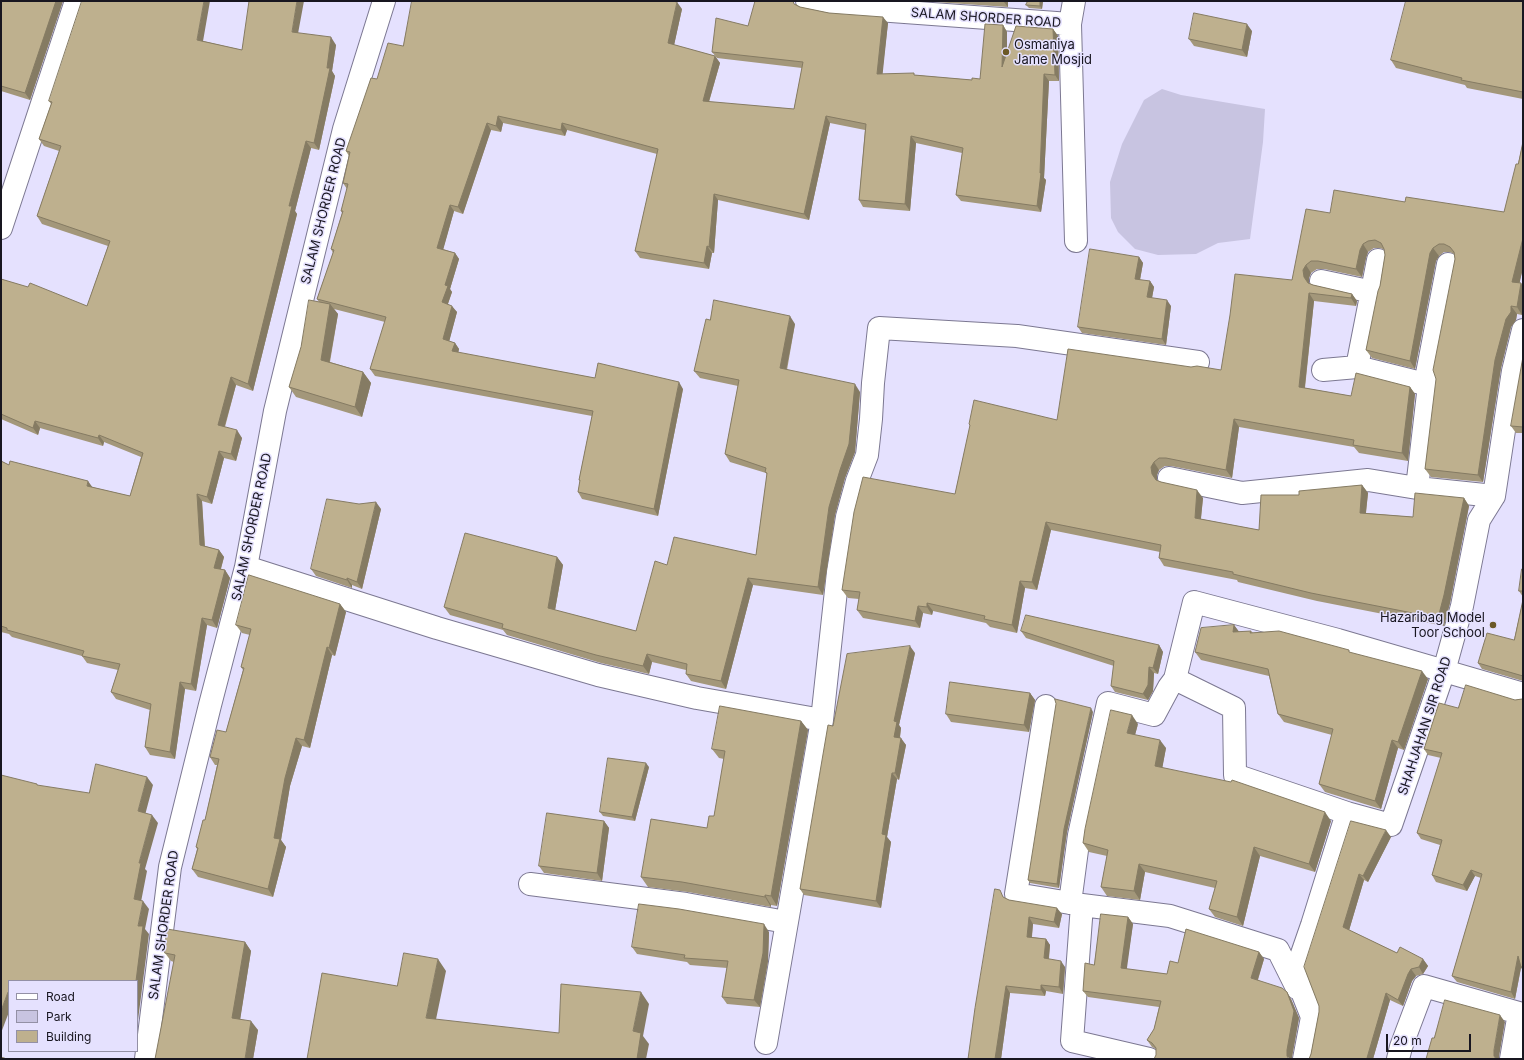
<!DOCTYPE html>
<html>
<head>
<meta charset="utf-8">
<style>
	body { margin:0 }
	#map { position:relative; width:1524px; height:1060px; overflow:hidden; background:#e5e1fe; font-family:Inter,sans-serif }
	canvas { display:block }
	.frame { position:absolute; inset:0; border:2px solid #181620; pointer-events:none }
	.legend { position:absolute; left:8px; top:980px; width:130px; height:72px; box-sizing:border-box; background:#e5e1fe; border:1px solid #9390a5; margin:0; padding:5px 7px; list-style:none; font-size:12px; color:#181620 }
	.legend li { display:flex; align-items:center; gap:8px; height:20px }
	.legend b { width:20px; border:1px solid #9390a5 }
	.scale { position:absolute; left:1386px; top:1034px; width:85px; height:18px; box-sizing:border-box; border:2px solid #181620; border-top:0; padding-left:5px; font-size:12px; line-height:14px; white-space:nowrap; color:#181620; -webkit-text-stroke:3px #e5e1fe; paint-order:stroke }
</style>
</head>
<body>
<div id="map">
<canvas width="1524" height="1060"></canvas>
<div class="frame"></div>
<ul class="legend">
<li><b style="height:5px;background:#fff"></b>Road</li>
<li><b style="height:11px;background:#c8c4e1"></b>Park</li>
<li><b style="height:11px;background:#beb08e"></b>Building</li>
</ul>
<div class="scale">20 m</div>
</div>
<script>
const context = document.querySelector('canvas').getContext('2d');
context.lineJoin = 'round';
function fill(path, color) {
  context.fillStyle = color;
  context.fill(path, 'evenodd');
}
function stroke(path, color, width, dash) {
  context.strokeStyle = color;
  context.lineWidth = width;
  context.lineCap = dash ? 'butt' : 'round';
  context.setLineDash(dash || []);
  context.stroke(path);
}
function write(font, color, halo, rows, align = 'center') {
  context.font = font + ' Inter,sans-serif';
  context.lineWidth = 3;
  context.setLineDash([]);
  context.textBaseline = 'middle';
  context.strokeStyle = halo;
  context.fillStyle = color;
  for (const [text, x, y, turn = 0] of rows) {
    context.save();
    context.translate(x, y);
    context.rotate((+turn || 0) * Math.PI / 180);
    context.textAlign = isNaN(turn) ? turn : align;
    if (halo) context.strokeText(text, 0, 0);
    context.fillText(text, 0, 0);
    context.restore();
  }
}
fill(new Path2D(`
	M1162 89 1181 95 1265 109 1263 142 1250 239 1218 243 1196 254 1158 255 1135 249 1118 232 1111 218 1110 182 1122 144 1144 100Z`), '#c8c4e1');
const street = new Path2D(`
	M807 1 836 7 1070 24
	M1074 1 1070 24 1076 241
	M1 228 76 1
	M1378 260 1357 367 1429 385 1417 488
	M1321 281 1373 292
	M1323 370 1357 367
	M1425 384 1448 264
	M1169 478 1242 493 1368 480 1417 488 1494 496
	M246 567 437 628 598 675 697 698 822 720
	M1175 679 1194 602 1338 640 1523 694
	M1046 706 1016 894 1082 905 1072 1041 1149 1059
	M530 884 686 904 786 922
	M1070 903 1079 835 1108 703 1154 715 1169 687 1175 679 1234 708 1235 775 1347 813
	M1082 905 1170 916 1278 950 1297 988
	M766 1043 822 720 838 572 847 517 857 481 867 455 871 419 873 383 879 328 1017 336 1198 362
	M146 1059 170 867 210 705 246 567 275 411 344 129 384 1
	M1304 1059 1312 1017 1295 974 1312 925 1347 813 1391 825 1444 671 1462 606 1479 520 1494 496 1513 371 1523 330
	M1398 1059 1401 1047 1424 986 1519 1013 1511 1059`);
stroke(street, '#7c7892', 24);
stroke(street, '#fff', 22);
fill(new Path2D(`
	M1 1H63L30 100 1 91Z
	M935 1H1008V7L935 2Z
	M1028 1H1043L1042 9 1029 8 1026 5Z
	M1523 1V99L1467 88 1465 85 1396 68 1391 60Z
	M796 4 800 7 829 13 888 23 882 74 915 75 972 80 980 79 1003 25 1007 32V53L1053 29 1058 36 1059 81H1049L1044 178 1046 180 1041 212 961 201 956 195 962 153 916 143 910 211 863 207 859 200 865 130 830 123 809 220 718 200 714 253H712L709 269 640 258 635 251 657 154 567 130 565 136 503 123 501 132 491 130 463 214 454 211 443 249 455 253 459 259 450 289 452 292 448 304 457 312 449 341 455 343 459 349 458 353 595 378 683 389 658 516 582 499 578 492 580 481 579 480 592 416 375 376 370 369 385 322 334 309 338 314 330 362 363 372 371 383 362 417 296 397 289 387 319 302 317 299 333 253 331 249 342 213 341 211 347 189 343 183 349 156 346 151 377 79 682 9 674 45 715 56 720 63 709 102 794 109 802 68 717 58 712 52 748 26Z
	M1252 31 1247 57 1194 46 1189 39Z
	M298 33 336 45 332 71 335 76 319 150 311 148 295 211 297 214 253 391 236 385 225 427 242 438 236 461 224 458 212 504 202 501 205 546 219 550 224 557 221 569 225 570 230 578 217 628 207 625 196 691 185 689 175 759 150 755 145 747 150 710 116 699 111 692 118 670 87 663 82 656 12 637 9 634 1 632V461L9 465 92 487 130 496 141 457 104 442 103 446 40 428 38 435 1 419V279L87 306 108 246 42 224 37 216 59 151 44 146 39 139 51 104 49 101 203 41 242 50Z
	M1523 142V268L1519 283H1521L1523 287V310L1522 315 1517 314 1516 320 1511 327 1501 368 1483 482 1431 477 1425 469 1455 259 1454 254 1450 252H1444L1439 256 1436 261 1415 369 1372 358 1366 350 1380 286 1385 255V250L1380 248H1374L1368 252 1366 258 1362 277 1324 269H1317L1311 273 1309 278V283L1313 285 1352 294 1357 301 1356 306 1314 301 1305 388 1351 396 1410 387 1415 394 1408 461 1359 453 1354 447 1239 427 1232 478 1171 466H1165L1159 470 1157 475V481L1161 482 1203 498 1201 519 1259 530 1299 495 1362 485 1368 493 1366 513 1413 517 1464 498 1469 506 1450 603 1444 626 1317 601 1238 582 1237 580 1164 566 1159 558 1160 552 1051 530 1037 590 1025 588 1017 633 990 627 986 623 933 611 932 615 923 613 920 628 863 618 857 610 859 599 848 598 842 590 955 494 970 426 969 424 1057 420 1191 367 1221 370 1292 280 1330 213 1405 202 1504 212 1518 164Z
	M1139 257 1143 263 1140 280 1150 281 1154 287 1152 298 1171 306 1166 345 1082 333 1078 327Z
	M710 320 795 324 787 370 860 392 855 452 845 478 835 515 823 595 753 585 726 689 691 681 686 674V670L652 662 649 674 601 663 507 635 503 630 450 615 444 607 557 557 563 565 555 610 636 631 667 565 756 555 767 475 766 473 730 462 725 454 738 386 700 378 694 371Z
	M1523 357V433H1516L1511 426Z
	M381 509 362 589 352 585V588L316 576 311 569Z
	M1523 569V597L1519 591Z
	M1523 600V681L1482 669 1478 663 1514 640Z
	M340 604 346 612 335 656 332 655 310 748 302 746 290 786 281 840 286 847 273 897 198 877 192 869 197 849 196 847 205 820 217 765H215L210 757 226 732 243 670 241 667 250 635 242 633 236 625Z
	M1234 625 1239 632 1251 631 1253 633 1351 653 1428 679 1404 750 1398 748 1381 809 1325 792 1319 784 1332 735 1284 722 1278 714 1269 676 1201 660 1195 652Z
	M1021 631 1159 645 1163 652 1158 674 1154 673 1153 691 1148 700 1115 692 1111 686 1114 666 1026 638Z
	M915 653 899 725 901 728 900 738 906 745 899 780 897 779 887 837 891 842 881 908 804 895 800 889 833 726Z
	M1030 693 1035 700 1029 732 951 722 946 714Z
	M1522 699H1523V970L1521 968 1515 999 1457 982 1452 976 1481 878 1475 876 1467 891 1436 882 1432 875 1440 845 1421 839 1417 833 1441 758 1428 755 1424 749 1458 708 1515 700Z
	M1093 712 1067 832 1059 888 1030 883 1028 880Z
	M801 721 808 730 777 906 771 905V907L688 892 648 887 641 877 707 828 714 816 724 759 719 758 712 749Z
	M1138 724 1135 735 1166 748 1162 768 1331 821 1315 872 1260 856 1243 926 1215 917 1209 909 1215 888 1145 872 1140 900 1107 896 1101 887 1107 856 1089 852 1083 843Z
	M649 767 635 821 603 816 600 812Z
	M604 821 609 828 602 881 544 873 539 866Z
	M1351 821 1391 837 1368 882 1364 880 1349 930 1397 953 1423 959 1428 966 1423 974 1416 976 1412 981 1403 1006 1390 1000 1373 1059H1309L1311 1054 1319 1012Z
	M1005 898 1009 900 1062 914 1059 928 1033 924 1032 937 1046 939 1050 945 1049 959 1065 967 1063 994 1046 991 1045 996 1010 993 1001 1059H968Z
	M1128 917 1133 924 1126 969 1167 974 1178 963 1259 952 1264 959 1258 980 1291 999 1299 1018 1292 1057 1156 1055V1049L1152 1047 1147 1040 1154 1029 1159 1007 1088 997 1083 991 1094 965Z
	M769 932 768 961 760 1007 727 1004 722 997 727 968 690 965 687 962 637 954 632 947Z
	M245 942 251 951 240 1019 258 1030 253 1059 174 962 171 961 165 953Z`), '#a3977a');
fill(new Path2D(`
	M56 1H63L30 100 25 93Z
	M204 1H210L202 47 197 40Z
	M297 1H304L297 39 292 32Z
	M1004 1H1008V7L1004 2Z
	M1040 1H1043L1042 9 1040 6Z
	M677 2 682 9 673 50 668 43Z
	M883 17 888 23 882 80 877 74Z
	M1247 24 1252 31 1247 57 1242 50Z
	M1003 25 1007 32V74L1002 67Z
	M1053 29 1058 36 1059 81 1055 75Z
	M331 37 336 45 332 71 335 76 319 150 314 143 327 68Z
	M715 56 720 63 707 108 703 101Z
	M1044 74 1049 81 1044 178 1046 180 1041 212 1037 206 1040 173Z
	M498 116 503 123 501 132 496 126Z
	M826 116 830 123 809 220 804 214Z
	M487 123 491 130 463 214 458 207Z
	M562 123 567 130 565 136 561 130Z
	M911 136 916 143 910 211 905 204Z
	M306 141 311 148 295 211 297 214 253 391 248 384 289 206Z
	M714 194 718 200 714 253 709 247Z
	M450 205 454 211 442 254 437 248Z
	M1523 238V268L1518 290 1512 282Z
	M1363 244 1368 252 1366 258 1362 277 1356 269 1360 250Z
	M707 246 712 253 709 269 704 263Z
	M1433 248 1439 256 1436 261 1415 369 1410 361 1430 253Z
	M455 253 459 259 450 289 452 292 446 309 442 302 445 285Z
	M1139 257 1143 263 1139 285 1135 279Z
	M1306 265 1311 273 1309 278V284L1304 277 1303 270Z
	M1150 281 1154 287 1151 303 1147 297Z
	M1521 283 1523 287V310L1522 315 1517 307Z
	M1309 293 1314 301 1304 394 1299 387Z
	M1352 294 1357 301 1356 306 1351 298Z
	M1167 300 1171 306 1166 345 1162 339Z
	M330 304 338 314 328 370 321 360Z
	M452 306 457 312 448 346 443 339Z
	M1511 306 1517 314 1516 320 1511 327 1501 368 1483 482 1478 475 1495 360 1506 319Z
	M790 316 795 324 785 376 780 368Z
	M455 343 459 349 457 358 452 351Z
	M363 372 371 383 362 417 355 407Z
	M231 377 236 385 223 432 218 425Z
	M679 382 683 389 658 516 654 509Z
	M855 384 860 392 855 452 845 478 835 515 823 595 818 587 829 507Z
	M1410 387 1415 394 1408 461 1402 453Z
	M1234 419 1239 427 1232 478 1226 470Z
	M35 421 40 428 38 435 33 428Z
	M237 430 242 438 236 461 231 454Z
	M99 435 104 442 103 446 98 438Z
	M219 451 224 458 212 504 207 497Z
	M1154 462 1159 470 1157 475V482L1152 474 1151 467Z
	M88 481 93 488 87 486Z
	M1362 485 1368 493 1365 520 1360 513Z
	M1197 490 1203 498 1200 526 1195 518Z
	M197 494 202 501 205 552 200 545Z
	M1464 498 1469 506 1450 603 1444 626 1438 618Z
	M376 502 381 509 362 589 357 582Z
	M1046 522 1051 530 1037 590 1032 582Z
	M219 550 224 557 219 575 214 568Z
	M557 557 563 565 554 616 548 608Z
	M225 570 230 578 217 628 212 620Z
	M347 578 352 585V588L347 580Z
	M748 578 753 585 726 689 721 681Z
	M1020 581 1025 588 1017 633 1012 625Z
	M927 603 933 611 932 615 927 607Z
	M340 604 346 612 335 656 329 648Z
	M918 606 923 613 920 628 915 621Z
	M202 618 207 625 196 691 191 684Z
	M1234 625 1240 633 1233 632Z
	M1159 645 1163 652 1158 674 1153 668Z
	M910 646 915 653 899 725 901 728 899 743 894 737V721Z
	M327 647 332 655 310 748 304 740Z
	M647 654 652 662 649 674 643 666Z
	M1149 667 1154 673 1153 691 1148 700 1143 694Z
	M1422 671 1428 679 1404 750 1398 742Z
	M180 682 185 689 175 759 170 752Z
	M1030 693 1035 700 1029 732 1024 725Z
	M1091 708 1093 712 1067 832 1059 888 1057 884 1064 829Z
	M1132 715 1138 724 1133 742 1127 733Z
	M801 721 808 730 777 906 771 896Z
	M296 738 302 746 290 786 281 840 286 847 273 897 268 889 274 838 285 778Z
	M901 738 906 745 899 780 895 773Z
	M1160 740 1166 748 1161 775 1155 766Z
	M1392 740 1398 748 1381 809 1375 801Z
	M646 763 649 767 635 821 632 817Z
	M892 773 897 779 887 837 891 842 881 908 876 901 882 834Z
	M147 777 153 785 144 819 138 811Z
	M1325 812 1331 821 1315 872 1309 864Z
	M152 815 158 823 145 869 147 871 140 907 134 899 139 863Z
	M604 821 609 828 602 881 597 873Z
	M1386 830 1391 837 1368 882 1363 876Z
	M1254 847 1260 856 1243 926 1237 917Z
	M1139 864 1145 872 1140 900 1134 891Z
	M1471 870 1475 876 1467 891 1463 885Z
	M1359 874 1364 880 1348 934 1343 927Z
	M765 895 771 905V907L765 897Z
	M143 901 149 909 145 929 149 934 137 1028V981H136L138 926Z
	M1057 908 1062 914 1059 928 1054 922Z
	M1029 917 1033 924 1031 943 1027 937Z
	M1128 917 1133 924 1126 975 1121 968Z
	M764 924 769 932 768 961 760 1007 754 1000Z
	M1046 939 1050 945 1048 965 1044 958Z
	M245 942 251 951 239 1027 232 1018Z
	M1259 952 1264 959 1256 985 1251 978Z
	M1518 956 1522 962 1515 999 1511 992Z
	M438 959 446 971 434 1029 426 1018Z
	M1423 959 1428 966 1423 974 1419 967Z
	M1061 961 1065 967 1063 994 1059 987Z
	M1411 969 1416 976 1412 981 1403 1006 1398 1000 1408 974Z
	M1041 985 1046 991 1045 996 1041 990Z
	M1006 986 1010 993 1001 1059H995Z
	M8 992 9 994V1012L1 1033V1011Z
	M641 992 649 1004 643 1036 649 1044 646 1059H637L633 1031Z
	M1287 992 1291 999 1299 1018 1292 1057V1059H1290L1287 1056Z
	M1386 993 1390 1000 1373 1059H1368L1367 1058Z
	M1500 1015 1505 1022 1499 1057V1059H1496L1494 1056V1050Z
	M251 1021 258 1030 253 1059H245Z`), '#857b63');
const building = new Path2D(`
	M1 1H56L25 93 1 86Z
	M82 1H204L197 40 242 50 249 1H297L292 32 331 37 327 68H330L314 143 306 141 289 206H292L248 384 231 377 218 425 237 430 231 454 219 451 207 497 197 494 200 545 219 550 214 568 225 570 212 620 202 618 191 684 180 682 170 752 145 747 151 704 111 692 120 664 82 656 84 651 7 630V628L1 626V461L9 465 10 461 88 481 87 486 130 496 143 453 99 435 98 438 35 421 33 428 1 414V279L28 287 30 283 87 306 110 241 37 216 61 146 39 139 52 102 49 101Z
	M412 1H672L677 2 668 43 715 56 703 101 794 109 803 62 712 52 716 18 748 26 755 1H793L794 4 800 7 829 13 883 17 877 74 914 73V75L972 80V78L980 79 985 24 1003 25 1002 67 1016 26 1053 29 1055 75 1044 74 1040 173H1041L1037 206 956 195 963 148 911 136 905 204 859 200 866 124 826 116 804 214 714 194 709 247 707 246 704 263 635 251 658 149 562 123 561 130 498 116 496 126 487 123 458 207 450 205 437 248 455 253 445 285 448 286 442 302 452 306 443 339 455 343 452 351 595 378 598 363 679 382 654 509 578 492 580 480H579L593 411 370 369 386 317 317 299 334 250 331 249 343 211H341L348 184 343 183 350 152 346 151 371 78 377 79 388 43 403 46Z
	M1028 1H1040V6L1026 5Z
	M1406 1H1523V92L1461 80 1462 78 1391 60Z
	M1194 13 1247 24 1242 50 1189 39Z
	M1523 142V238L1512 282 1521 283 1517 307 1511 306V312L1506 319 1495 360 1478 475 1425 469 1436 379 1433 370 1455 259 1454 252 1450 247 1444 244H1439L1433 248 1430 253 1410 361 1366 350 1378 291 1380 286 1385 255 1384 249 1381 243 1375 240 1368 241 1363 244 1360 250 1356 269 1318 261H1311L1306 265 1303 270 1304 277 1308 283 1313 285 1352 294 1351 298 1309 293 1299 387 1351 396 1356 373 1410 387 1402 453 1353 445 1354 440 1234 419 1226 470 1166 458H1159L1154 462 1151 467 1152 474 1156 480 1161 482 1197 490 1195 518 1259 530 1261 495H1299V491L1362 485 1360 513 1413 517 1415 493 1464 498 1444 595 1438 618 1311 593 1233 574V572L1159 558 1161 545 1046 522 1032 582 1020 581 1012 625 984 619 985 616 927 603V607L918 606 915 621 857 610 860 592 842 590 854 512 863 477 955 494 970 425 969 424 974 400 1057 420 1068 349 1191 367 1197 366 1221 370 1230 315 1235 274 1292 280 1306 209 1330 213 1334 190 1405 202 1406 197 1504 212 1516 164H1518Z
	M1090 249 1139 257 1135 279 1150 281 1147 297 1167 300 1162 339 1078 327Z
	M309 300 330 304 321 360 363 372 355 407 289 387 301 347Z
	M714 300 790 316 780 368 855 384 849 444 840 470 829 507 818 587 748 578 721 681 686 674 687 664 647 654 643 666 596 655 502 628 503 624 444 607 465 533 557 557 548 608 636 631 655 561 667 565 674 537 756 555 767 473 765 472 766 468 725 454 739 380 694 371 706 319 710 320Z
	M1523 357V427L1511 426Z
	M327 499 359 504 376 502 357 582 347 578V580L311 569Z
	M1522 569H1523V591H1519Z
	M249 575 340 604 329 648 327 647 304 740 296 738 285 778 274 838 280 839 268 889 192 869 198 848 196 847 203 820H205L219 759 210 757 217 730 226 732 244 668 241 667 251 629 236 625Z
	M1523 600V676L1478 663 1487 633 1514 640Z
	M1026 615 1159 645 1153 668 1149 667 1148 685 1143 694 1111 686 1114 661 1021 631Z
	M1234 625 1233 632 1251 631 1250 633 1279 631 1349 650V652L1422 671 1398 742 1392 740 1375 801 1319 784 1333 729 1278 714 1268 669 1195 652 1201 628Z
	M910 646 894 721 897 722 894 737 901 738 895 773H892L882 834 886 835 876 901 800 889 828 725 833 726 847 654Z
	M950 682 1030 693 1024 725 946 714Z
	M1466 685 1515 700 1522 699H1523V967H1521L1518 956 1511 992 1452 976 1482 874 1471 870 1463 885 1432 875 1442 840 1417 833 1442 753 1424 749 1439 703 1458 708Z
	M1055 699 1091 708 1064 829 1057 884 1028 880 1056 704Z
	M720 706 801 721 771 896 765 895V897L682 882 641 877 651 819 707 828 709 816H714L725 751 712 749Z
	M1111 710 1132 715 1127 733 1160 740 1155 766 1231 782 1232 780 1325 812 1309 864 1254 847 1237 917 1209 909 1217 881 1139 864 1134 891 1101 887 1108 850 1083 843 1085 829Z
	M608 758 646 763 632 817 600 812Z
	M96 764 147 777 138 811 152 815 139 863H141L134 899 143 901 138 926H143L136 981H9V993L8 992 1 1011V775L37 784V785L89 793Z
	M547 813 604 821 597 873 539 866Z
	M1351 821 1386 830 1363 876 1359 874 1343 927 1397 953 1400 947 1423 959 1419 967 1411 969 1408 974 1398 1000 1386 993 1367 1058 1372 1059H1309L1311 1054 1319 1012V1006L1304 967Z
	M995 889 1000 890 1003 897 1009 900 1057 908 1054 922 1029 917 1027 937 1046 939 1044 958 1061 961 1059 987 1041 985V990L1006 986 995 1059H968L975 1008Z
	M639 904 679 909 764 924 763 953 754 1000 722 997 728 961 684 958 685 955 632 947Z
	M1101 914 1128 917 1121 968 1167 974 1170 961 1178 963 1186 929 1259 952 1251 978 1282 988 1287 992 1294 1011 1287 1050V1056L1289 1059H1154L1156 1055V1048L1152 1043 1147 1040 1154 1029 1161 1001 1083 991 1085 963 1094 965Z
	M167 929 245 942 232 1018 251 1021 245 1059H155L175 955 165 953Z
	M404 953 438 959 426 1018 559 1033 561 984 641 992 633 1031 641 1033 637 1059H307L322 973 397 986Z
	M1445 1000 1500 1015 1494 1050V1056L1496 1059H1426L1432 1038H1434Z
	M1 1057 7 1059H1Z`);
fill(building, '#beb08e');
stroke(building, '#857b63', 1);
for (const [x, y, r, color] of [
	[1006,52,4,"#6c5927"],
	[1493,625,4,"#6c5927"]
]) {
  const dot = new Path2D();
  dot.arc(x, y, r, 0, 2 * Math.PI);
  context.fillStyle = color;
  context.fill(dot);
  stroke(dot, '#e5e1fe', 1.5);
}
write('13px', '#181620', '#e5e1fe', [
	["SALAM SHORDER ROAD",986,18,4],
	["SALAM SHORDER ROAD",324,211,-76],
	["SALAM SHORDER ROAD",252,527,-78],
	["SHAHJAHAN SIR ROAD",1425,726,-72],
	["SALAM SHORDER ROAD",164,925,-82]
]);
write('13px', '#181620', '#e5e1fe', [
	["Osmaniya",1014,45],
	["Jame Mosjid",1014,60],
	["Hazaribag Model",1485,618,"right"],
	["Toor School",1485,633,"right"]
], 'left');
</script>
</body>
</html>
